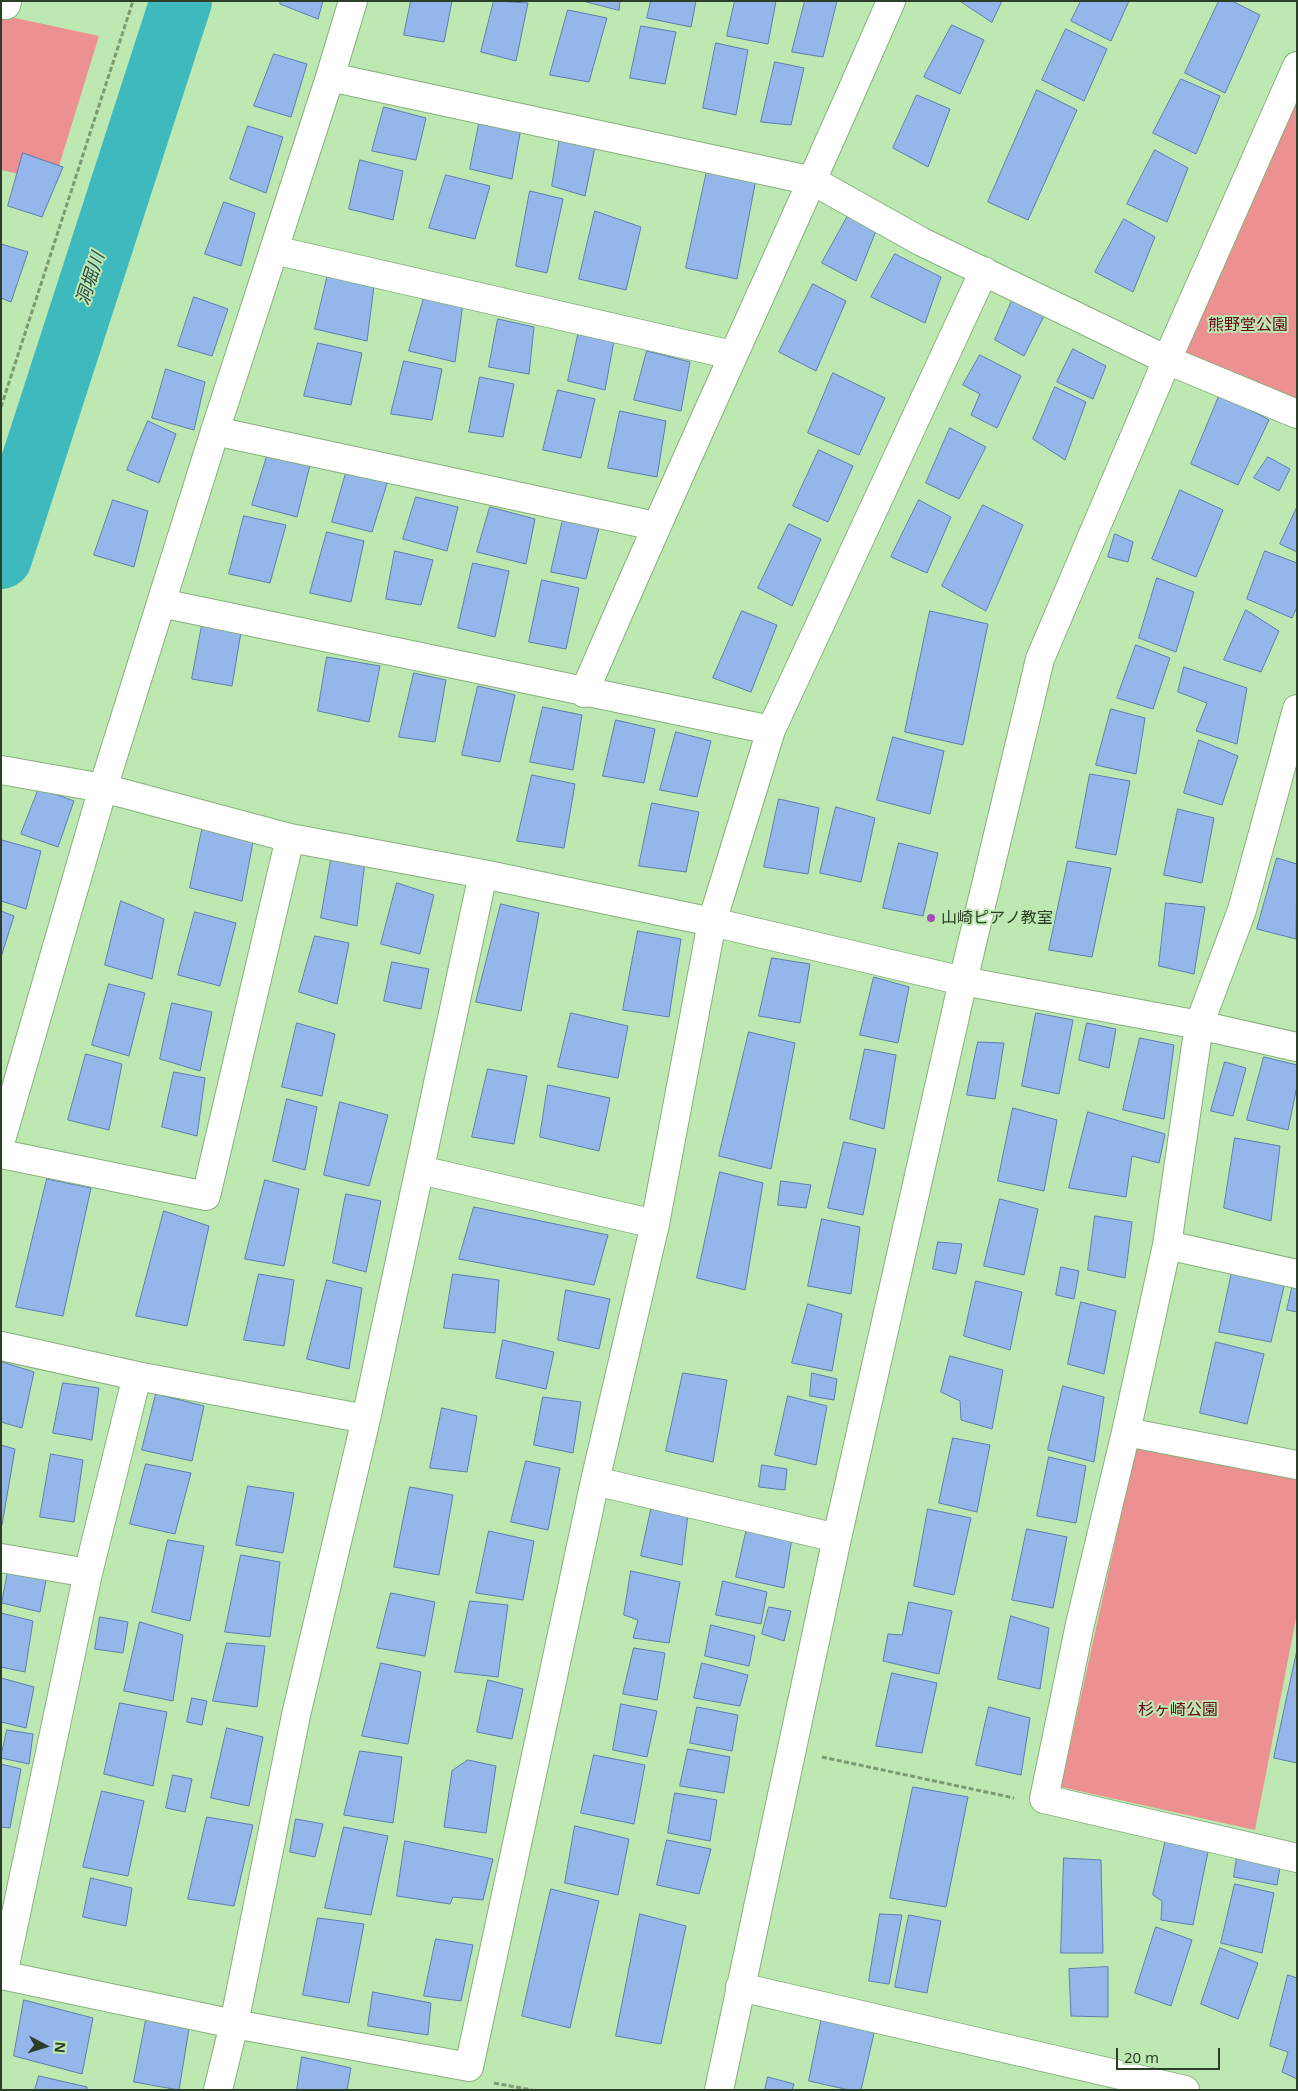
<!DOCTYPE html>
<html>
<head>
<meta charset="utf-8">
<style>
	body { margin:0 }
	#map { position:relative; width:1298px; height:2091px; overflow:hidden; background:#bde8b2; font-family:"Noto Sans",sans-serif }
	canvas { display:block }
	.frame { position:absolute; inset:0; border:2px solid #2c3d28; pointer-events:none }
	.north { position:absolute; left:20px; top:2021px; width:50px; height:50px; -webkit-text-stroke:4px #bde8b2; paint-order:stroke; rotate:95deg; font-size:14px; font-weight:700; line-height:20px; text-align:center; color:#2c3d28 }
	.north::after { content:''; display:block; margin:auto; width:18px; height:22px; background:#2c3d28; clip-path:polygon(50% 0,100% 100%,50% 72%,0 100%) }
	.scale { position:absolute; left:1116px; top:2048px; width:104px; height:22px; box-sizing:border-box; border:2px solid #2c3d28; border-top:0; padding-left:6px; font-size:15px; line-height:18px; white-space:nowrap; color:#2c3d28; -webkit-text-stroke:4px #bde8b2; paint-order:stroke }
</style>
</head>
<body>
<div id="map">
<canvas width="1298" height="2091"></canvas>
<div class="frame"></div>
<div class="north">N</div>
<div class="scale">20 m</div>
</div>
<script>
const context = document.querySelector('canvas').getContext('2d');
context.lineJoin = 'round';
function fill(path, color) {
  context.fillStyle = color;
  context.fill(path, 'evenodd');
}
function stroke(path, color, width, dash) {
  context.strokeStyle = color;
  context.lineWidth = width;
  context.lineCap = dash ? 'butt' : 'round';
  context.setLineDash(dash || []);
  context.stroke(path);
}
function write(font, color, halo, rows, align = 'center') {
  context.font = font + ' "Noto Sans","Noto Sans JP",sans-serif';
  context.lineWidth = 4;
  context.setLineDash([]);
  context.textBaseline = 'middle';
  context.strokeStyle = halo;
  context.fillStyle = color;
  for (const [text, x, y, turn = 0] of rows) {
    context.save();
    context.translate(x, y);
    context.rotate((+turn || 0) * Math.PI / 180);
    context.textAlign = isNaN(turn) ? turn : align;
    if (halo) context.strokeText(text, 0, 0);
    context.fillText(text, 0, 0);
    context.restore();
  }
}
fill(new Path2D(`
	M1 15 99 36 54 182 1 170Z
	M1297 96V400L1182 352Z
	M1137 1443 1297 1473V1613L1255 1830 1061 1787Z`), '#ec9091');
stroke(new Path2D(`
	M1 558 181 1`), '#3eb9be', 62);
const building = new Path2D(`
	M281 1H323L318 19 280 4Z
	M411 1H452L444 42 404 35Z
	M494 1 528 3 516 61 481 52Z
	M583 1H620L619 10Z
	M651 1H696L691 27 647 18Z
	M735 1H776L768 44 727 36Z
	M805 1H837L823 57 792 52Z
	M960 1H1002L992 22Z
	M1081 1H1129L1111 41 1071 21Z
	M1219 1H1232L1260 15 1225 93 1185 73Z
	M568 10 607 18 589 82 550 75Z
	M952 25 984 40 960 94 924 77Z
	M641 26 676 32 665 84 630 78Z
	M1066 29 1107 49 1084 101 1042 80Z
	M716 43 748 50 736 115 703 108Z
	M274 54 307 64 291 117 254 106Z
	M775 62 804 68 791 125 761 122Z
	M1181 79 1220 96 1196 154 1153 133Z
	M1037 90 1077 110 1028 220 988 202Z
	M917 95 950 109 928 167 893 148Z
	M384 107 426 118 416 160 372 151Z
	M480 119 521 128 512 179 470 169Z
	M248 126 283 137 266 193 230 179Z
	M560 138 595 147 585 196 552 186Z
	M1155 150 1188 168 1167 222 1127 204Z
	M23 153 63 167 42 217 8 206Z
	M360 160 403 171 393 220 349 209Z
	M708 166 756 179 737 279 686 268Z
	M446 175 490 186 475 239 429 228Z
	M530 191 563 199 547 273 516 266Z
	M224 202 255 213 241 266 205 254Z
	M595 211 641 227 626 290 579 279Z
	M850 212 878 226 856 281 822 263Z
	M1124 219 1155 237 1133 292 1095 272Z
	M1 244 28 252 11 302 1 298Z
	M895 254 941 277 925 323 871 297Z
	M328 274 374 286 367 341 315 329Z
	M813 284 846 301 816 371 779 352Z
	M425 294 463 303 455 362 409 351Z
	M1014 296 1046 312 1024 356 995 340Z
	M194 297 228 309 212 356 178 346Z
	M498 319 534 327 529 374 489 367Z
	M580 326 615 335 605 390 568 381Z
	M318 343 362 353 351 405 304 396Z
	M1073 349 1106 366 1093 399 1057 382Z
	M647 351 690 362 681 411 634 400Z
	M980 355 1021 376 997 428 971 415 980 394 963 385Z
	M404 361 442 369 432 420 391 414Z
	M166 369 205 382 194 430 152 418Z
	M833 373 885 398 859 455 808 433Z
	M480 377 514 384 503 437 469 432Z
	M1055 387 1086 402 1065 460 1033 439Z
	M558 390 595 399 581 458 543 450Z
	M1220 394 1269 420 1238 485 1191 464Z
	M620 411 666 421 657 477 608 468Z
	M148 421 176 434 159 483 127 470Z
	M950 428 986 447 959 499 926 483Z
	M819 450 853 466 828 522 793 506Z
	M268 453 310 465 297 517 252 505Z
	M1268 457 1290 469 1279 491 1254 478Z
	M348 466 389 477 372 532 332 522Z
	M1180 490 1223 510 1196 577 1152 559Z
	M416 497 458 507 447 551 403 539Z
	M113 500 148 511 134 567 94 555Z
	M919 500 951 517 927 573 891 557Z
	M983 505 1023 525 986 611 942 586Z
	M490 507 535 519 526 564 477 552Z
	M1297 507V552L1280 544Z
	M564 515 600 524 586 579 551 572Z
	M244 516 286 525 270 583 229 574Z
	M789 524 821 539 792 606 758 588Z
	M327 532 364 541 351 602 310 593Z
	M1115 534 1133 542 1128 562 1108 557Z
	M395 551 433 560 421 605 386 599Z
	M1265 551 1297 563V607L1292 618 1247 599Z
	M473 563 509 571 495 637 458 628Z
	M1157 578 1194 592 1176 652 1139 638Z
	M542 580 579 588 566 649 529 642Z
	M1246 610 1279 631 1261 672 1224 660Z
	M742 611 777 625 751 692 713 678Z
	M930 611 988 624 963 745 905 732Z
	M202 625 241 632 232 686 192 679Z
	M1136 645 1170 658 1153 709 1117 698Z
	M327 657 380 666 369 722 318 711Z
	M1184 667 1247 688 1237 744 1196 731 1207 703 1178 692Z
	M414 673 446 680 435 742 399 737Z
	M478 686 515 695 500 762 462 755Z
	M543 707 582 715 573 770 530 762Z
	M1111 709 1145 718 1136 774 1096 765Z
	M616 720 655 729 644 783 603 776Z
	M676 732 711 741 697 797 660 790Z
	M893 737 944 751 930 814 877 800Z
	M1199 740 1238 756 1222 805 1184 793Z
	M1090 774 1130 781 1116 855 1076 848Z
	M532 775 575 784 564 848 517 841Z
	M39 788 74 801 58 847 21 834Z
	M779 799 819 808 808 874 764 867Z
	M652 803 699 812 686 872 639 866Z
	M836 807 875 818 861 882 820 873Z
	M1178 809 1214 818 1202 883 1164 875Z
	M203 825 253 842 242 901 190 888Z
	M2 840 41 851 26 909 1 901Z
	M899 843 938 853 923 916 883 908Z
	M332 854 365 861 357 926 321 918Z
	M1277 858 1297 864 1296 939 1257 929Z
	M1068 861 1111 868 1092 957 1049 950Z
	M397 883 434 895 420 954 381 944Z
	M121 901 164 919 152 979 105 965Z
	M1166 903 1205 907 1194 974 1159 966Z
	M501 904 539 913 521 1011 476 1002Z
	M1 911 14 916 1 957Z
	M195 912 236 923 220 986 178 975Z
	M638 931 681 939 669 1017 623 1010Z
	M315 936 349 943 337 1004 299 992Z
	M772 958 810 964 800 1023 759 1016Z
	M392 962 429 969 421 1009 384 1001Z
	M874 977 909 987 898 1043 860 1035Z
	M109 984 145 993 129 1056 92 1045Z
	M172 1003 212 1012 200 1071 160 1059Z
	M571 1013 628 1026 618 1078 558 1067Z
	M1036 1013 1073 1020 1059 1094 1022 1086Z
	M297 1023 335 1034 322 1096 282 1087Z
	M1087 1023 1116 1029 1109 1068 1079 1060Z
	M749 1032 795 1043 771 1169 719 1156Z
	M1140 1038 1174 1045 1164 1119 1123 1110Z
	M978 1042 1004 1043 995 1099 967 1095Z
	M865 1049 896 1055 884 1129 850 1119Z
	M86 1054 122 1064 109 1130 68 1120Z
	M1264 1057 1297 1065V1086L1288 1130 1247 1120Z
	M1225 1062 1246 1068 1233 1116 1211 1111Z
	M488 1069 527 1076 514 1144 472 1137Z
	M174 1072 205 1078 197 1136 162 1127Z
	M548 1085 610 1098 599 1151 540 1137Z
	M287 1099 317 1107 305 1170 273 1161Z
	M340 1102 388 1115 369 1186 324 1175Z
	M1013 1108 1057 1120 1044 1191 998 1181Z
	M1088 1112 1165 1134 1159 1163 1132 1156 1126 1197 1069 1188Z
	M1235 1138 1280 1146 1271 1221 1224 1208Z
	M844 1142 876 1149 863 1215 828 1208Z
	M720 1172 763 1183 745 1290 697 1278Z
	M47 1179 91 1188 63 1316 16 1307Z
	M265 1180 299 1189 284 1266 245 1259Z
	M781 1181 811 1185 806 1208 778 1205Z
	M346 1194 381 1201 366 1272 333 1263Z
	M1000 1199 1038 1209 1024 1275 984 1266Z
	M474 1207 608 1235 594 1285 459 1259Z
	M164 1211 209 1226 187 1326 136 1316Z
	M1095 1216 1132 1222 1125 1278 1088 1270Z
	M822 1219 860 1227 851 1294 808 1286Z
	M938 1242 962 1244 956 1274 933 1269Z
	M1061 1267 1079 1271 1074 1299 1056 1295Z
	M1232 1272 1285 1282 1271 1342 1219 1332Z
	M259 1274 294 1280 284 1346 244 1340Z
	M453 1274 499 1280 495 1333 444 1328Z
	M327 1280 362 1288 349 1369 307 1359Z
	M976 1281 1022 1292 1010 1350 964 1336Z
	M1293 1284 1297 1285V1312L1287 1310Z
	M566 1290 610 1299 599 1349 558 1340Z
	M1081 1302 1116 1311 1104 1374 1068 1364Z
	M808 1304 842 1314 832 1371 792 1363Z
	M503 1340 554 1352 546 1389 496 1378Z
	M1216 1342 1264 1354 1247 1424 1200 1413Z
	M950 1356 1003 1370 992 1429 961 1420 960 1401 941 1392Z
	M2 1362 34 1372 22 1428 1 1422Z
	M683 1373 727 1380 713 1462 666 1451Z
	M812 1373 837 1379 834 1400 810 1396Z
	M63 1383 99 1388 92 1440 53 1433Z
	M1063 1386 1104 1397 1094 1462 1048 1450Z
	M156 1394 204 1406 192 1461 142 1450Z
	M788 1396 827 1406 816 1465 775 1455Z
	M543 1397 581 1402 573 1453 534 1445Z
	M442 1408 477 1416 467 1472 430 1468Z
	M953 1438 990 1445 977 1512 939 1503Z
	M1 1445 15 1449 2 1525H1Z
	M51 1454 83 1460 74 1522 40 1517Z
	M1049 1457 1086 1466 1076 1523 1037 1516Z
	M526 1461 560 1468 548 1530 511 1522Z
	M146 1464 191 1473 175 1534 130 1524Z
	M762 1465 787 1469 785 1490 759 1487Z
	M248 1486 294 1493 283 1553 236 1545Z
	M410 1487 453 1495 439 1575 394 1567Z
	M652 1505 688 1513 682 1565 641 1556Z
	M928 1509 971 1518 954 1595 914 1586Z
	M747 1528 792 1538 784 1588 736 1577Z
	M1027 1529 1067 1537 1053 1608 1012 1600Z
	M489 1531 534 1541 523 1600 476 1593Z
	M168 1540 204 1546 190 1621 152 1612Z
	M241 1555 280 1562 270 1637 225 1632Z
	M9 1566 47 1575 40 1612 2 1603Z
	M631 1571 680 1582 669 1643 633 1638 638 1620 624 1615Z
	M723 1581 767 1592 761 1624 716 1615Z
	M391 1593 435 1602 425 1656 377 1648Z
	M470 1601 508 1605 498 1677 455 1672Z
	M909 1602 952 1611 939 1674 883 1661 888 1634 902 1635Z
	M769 1607 791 1611 784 1641 762 1634Z
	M1 1613 33 1621 25 1672 1 1667Z
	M1011 1616 1049 1628 1040 1689 998 1679Z
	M100 1617 128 1622 123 1653 95 1649Z
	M140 1622 183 1635 173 1701 124 1691Z
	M711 1625 755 1636 749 1666 705 1656Z
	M227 1643 265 1646 257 1707 213 1701Z
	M634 1648 665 1653 657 1700 623 1694Z
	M1297 1650V1763L1274 1758Z
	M381 1663 421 1672 408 1744 362 1736Z
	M702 1663 748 1675 740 1706 694 1698Z
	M892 1673 937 1683 922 1753 876 1746Z
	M1 1678 34 1687 26 1728 1 1722Z
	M488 1680 523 1689 512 1739 477 1732Z
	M192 1698 207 1701 202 1725 187 1722Z
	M120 1703 167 1712 153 1786 104 1774Z
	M621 1704 657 1711 647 1757 613 1750Z
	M697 1707 738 1715 732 1751 690 1743Z
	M989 1707 1030 1718 1021 1775 976 1765Z
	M227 1728 263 1737 249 1806 211 1798Z
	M7 1730 33 1734 29 1764 1 1758Z
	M688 1749 730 1757 724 1793 680 1786Z
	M360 1751 402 1757 393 1823 344 1815Z
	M594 1755 645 1765 634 1824 581 1813Z
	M468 1760 496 1766 486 1833 444 1827 452 1771Z
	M1 1764 21 1769 10 1828 1 1827Z
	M173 1775 192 1779 185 1812 166 1808Z
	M913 1787 968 1797 946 1907 890 1898Z
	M102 1791 144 1801 128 1876 83 1867Z
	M675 1793 717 1800 710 1841 668 1833Z
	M207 1817 253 1825 234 1906 188 1899Z
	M296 1819 323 1824 315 1857 290 1852Z
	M575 1826 629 1839 618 1895 565 1883Z
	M344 1827 388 1836 371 1915 325 1908Z
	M1166 1839 1209 1847 1193 1925 1161 1920 1162 1901 1153 1895Z
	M667 1840 711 1849 699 1894 657 1885Z
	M405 1841 493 1859 483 1900 453 1897 450 1904 397 1896Z
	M1238 1850 1281 1861 1277 1885 1234 1877Z
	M1064 1858 1101 1860 1103 1953H1061Z
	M91 1878 132 1888 126 1926 83 1917Z
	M1235 1884 1274 1893 1262 1953 1221 1943Z
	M551 1889 599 1901 570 2028 522 2016Z
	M640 1914 686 1926 661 2044 616 2036Z
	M880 1914 902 1915 889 1984 869 1981Z
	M909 1915 941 1921 927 1993 895 1987Z
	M318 1918 364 1924 349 2003 303 1995Z
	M1156 1927 1192 1940 1171 2006 1135 1993Z
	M436 1939 473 1945 461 2001 424 1996Z
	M1220 1948 1258 1963 1238 2019 1201 2004Z
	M1108 1967V2017L1071 2016 1069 1969Z
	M1288 1975 1297 1978V2079L1282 2072 1288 2052 1270 2046Z
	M373 1992 431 2003 428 2035 368 2026Z
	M24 2000 93 2018 82 2074 14 2056Z
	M822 2017 875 2029 861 2090H849L809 2081Z
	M146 2020 189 2029 179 2090 134 2082Z
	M302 2057 351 2068 347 2090H297Z
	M39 2076 87 2087V2090H35Z
	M768 2077 794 2084 792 2090H765Z`);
fill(building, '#95b6eb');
stroke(building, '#5d7dae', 1);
const minor = new Path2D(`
	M1 4 6 5 7 1
	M330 77 813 181 922 242 1167 360 1297 414
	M274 250 732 355
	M215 431 655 526
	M161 603 771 730
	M584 693C683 461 791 233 891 1
	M1297 709 1242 910 1199 1025 1167 1245 1126 1432 1080 1624 1044 1799 1297 1858
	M1 770 103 788 290 838 483 874 712 922 963 981 1199 1025 1297 1047
	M1 1140 103 788 215 431 330 77 353 1
	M1 1154 206 1196 290 838
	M420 1170 655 1224
	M1167 1245 1297 1274
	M1 1346 137 1376 366 1419
	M1126 1432 1297 1465
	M595 1481 837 1538
	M1 1558 88 1573
	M1 1975 234 2024 469 2067 595 1481 655 1224 712 922 771 730 984 271
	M3 1975 88 1573 137 1376
	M740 1987 1185 2090
	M218 2090 234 2024 296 1715 366 1419 483 874
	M719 2090 837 1538 963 981 1040 659 1167 360 1297 66`);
stroke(minor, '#87b07d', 30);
stroke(new Path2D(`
	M1 407 133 1
	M822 1757 1014 1798
	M494 2083 532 2090`), '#7b9a73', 3, [5, 2.5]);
stroke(minor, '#fff', 28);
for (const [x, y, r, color] of [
	[931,918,5,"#a44dba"]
]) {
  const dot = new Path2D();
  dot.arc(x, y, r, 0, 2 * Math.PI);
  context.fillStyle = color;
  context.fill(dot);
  stroke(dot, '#bde8b2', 2);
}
write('16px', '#650016', '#bde8b2', [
	["熊野堂公園",1248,325],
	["杉ヶ崎公園",1178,1710]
]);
write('16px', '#2c3d28', '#bde8b2', [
	["山崎ピアノ教室",941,918]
], 'left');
write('italic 18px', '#2a4546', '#bde8b2', [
	["洞堀川",91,279,-72]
]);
</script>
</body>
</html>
